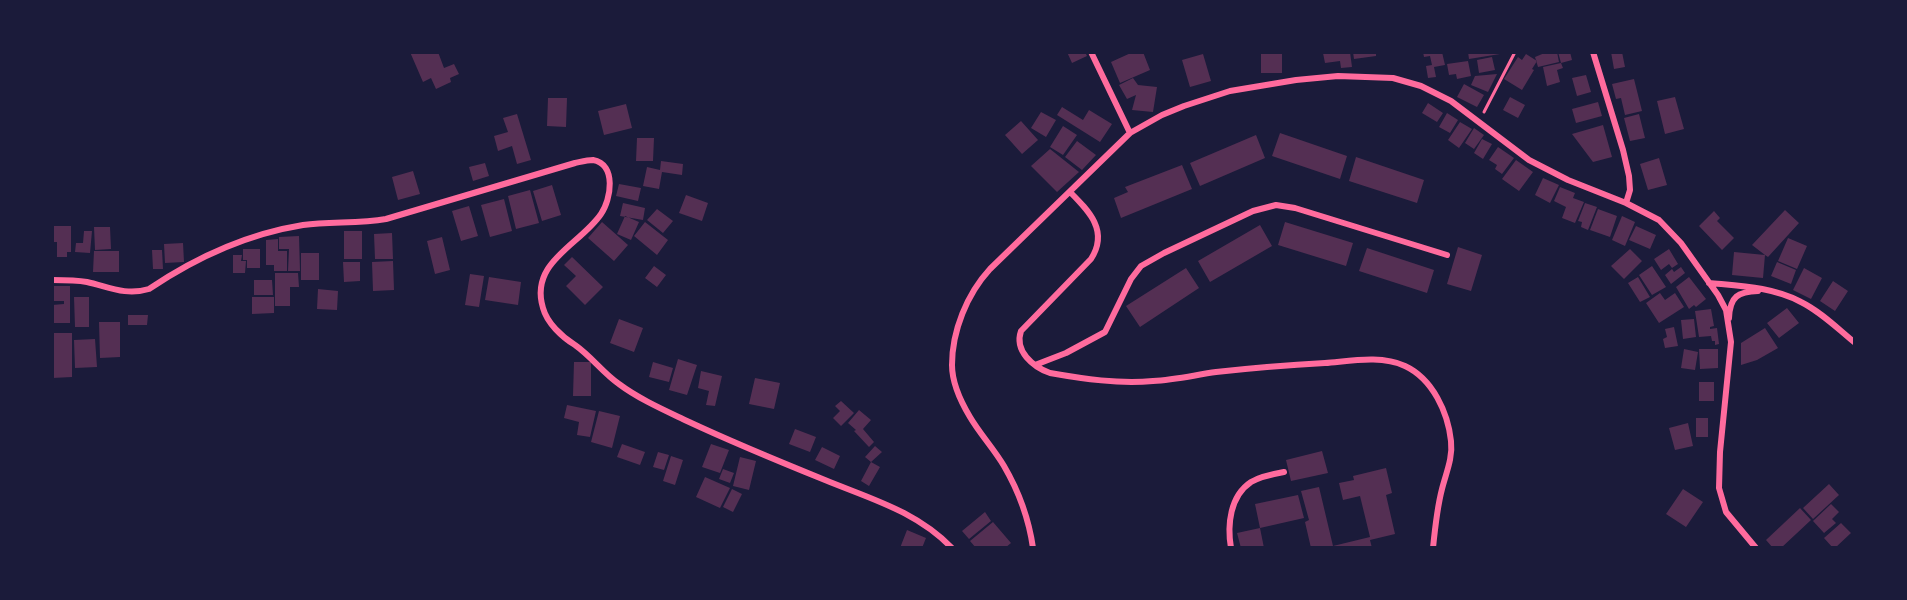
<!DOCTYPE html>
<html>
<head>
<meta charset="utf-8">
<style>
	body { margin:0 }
	#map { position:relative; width:1907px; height:600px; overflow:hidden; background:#1b1b3a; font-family:Jost,sans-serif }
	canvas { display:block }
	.frame { position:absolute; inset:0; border:54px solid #1b1b3a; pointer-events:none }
</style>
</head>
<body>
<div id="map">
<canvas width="1907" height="600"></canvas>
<div class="frame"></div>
</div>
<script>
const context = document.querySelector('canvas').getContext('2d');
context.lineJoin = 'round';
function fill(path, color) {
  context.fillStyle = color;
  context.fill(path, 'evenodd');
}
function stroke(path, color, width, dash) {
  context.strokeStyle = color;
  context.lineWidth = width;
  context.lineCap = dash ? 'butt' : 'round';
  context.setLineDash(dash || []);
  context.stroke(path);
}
fill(new Path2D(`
	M410 52H438L444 68 454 64 459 74 450 78 451 82 436 89 431 78 423 82Z
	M1067 52H1085L1087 56 1072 63Z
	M1133 52H1143L1150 70 1120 83 1111 62Z
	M1261 52 1282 53V73H1261Z
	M1350 52 1352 67 1341 68 1340 61 1325 63 1323 53Z
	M1353 52H1376V56L1354 59Z
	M1423 52H1442L1445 65 1434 67 1436 77 1428 78 1426 66 1432 65 1430 56 1424 57Z
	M1468 52H1500V54L1469 59Z
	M1547 52H1557L1559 62 1538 67 1535 57Z
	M1558 52H1570L1572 60 1561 63 1563 68 1557 70 1560 82 1547 86 1543 67 1561 63Z
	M1611 52H1622L1625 67 1614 69Z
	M1203 54 1211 81 1190 87 1182 60Z
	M1526 54 1537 61 1532 69 1534 70 1522 90 1504 79 1518 57 1522 60Z
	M1492 57 1495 70 1479 73 1477 60Z
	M1468 61 1471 76 1457 79 1456 74 1449 75 1447 64Z
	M1497 74 1488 92 1471 85 1475 76Z
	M1586 75 1591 92 1577 96 1572 78Z
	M1133 78 1138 85 1157 87 1153 112 1132 110 1136 95 1127 99 1119 85Z
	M1634 79 1642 111 1625 115 1621 98 1616 99 1612 84Z
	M1464 84 1484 95 1477 107 1457 97Z
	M1510 97 1525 105 1518 118 1503 110Z
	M1675 97 1684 129 1665 134 1657 101Z
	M548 98H567L566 127 547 126Z
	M1598 102 1602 116 1576 123 1572 109Z
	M1428 103 1443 113 1437 122 1422 113Z
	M626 104 632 128 604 135 598 111Z
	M1062 107 1083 120 1089 110 1112 124 1100 142 1057 115Z
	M1041 112 1056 120 1046 137 1031 128Z
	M1447 113 1458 120 1450 133 1439 127Z
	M517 114 531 160 517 164 512 146 498 151 494 136 508 132 503 118Z
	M1639 114 1645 138 1630 141 1624 118Z
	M1021 121 1038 140 1022 154 1005 135Z
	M1460 122 1472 129 1459 148 1448 140Z
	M1603 125 1612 157 1593 162 1572 134Z
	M1063 126 1077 135 1063 155 1050 147Z
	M1474 128 1484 135 1474 149 1465 143Z
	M1280 133 1347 156 1340 179 1272 156Z
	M1256 135 1265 158 1200 186 1190 163Z
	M637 138H654L653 161H636Z
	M1482 139 1492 144 1483 159 1474 153Z
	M1077 141 1096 155 1082 170 1065 157Z
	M1498 147 1514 158 1502 174 1495 169 1497 165 1489 160Z
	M1050 149 1079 172 1057 192 1031 166Z
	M1356 157 1424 180 1417 203 1349 181Z
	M1659 158 1667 185 1648 190 1640 164Z
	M1516 160 1533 172 1519 191 1502 179Z
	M661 161 683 164 682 175 662 172 659 189 643 186 647 167 660 170Z
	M485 163 489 176 473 181 469 167Z
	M1182 165 1192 189 1121 218 1114 198 1128 192 1125 187Z
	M413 171 420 194 398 200 392 177Z
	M1543 178 1559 185 1550 203 1535 195Z
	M619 184 641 188 638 201 616 196Z
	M552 185 561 215 542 221 533 191Z
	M1560 187 1575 193 1573 198 1584 202 1575 223 1562 218 1566 207 1554 201Z
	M530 190 539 223 516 229 508 196Z
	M686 195 708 203 702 221 679 213Z
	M504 199 512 231 490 237 481 205Z
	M623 203 645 208 643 220 620 216Z
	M1585 203 1597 207 1588 230 1581 227 1582 222 1578 221Z
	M469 206 478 236 461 241 452 211Z
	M657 209 673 221 663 233 647 220Z
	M1598 209 1617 216 1610 237 1590 230Z
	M1785 210 1799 223 1768 257 1765 255 1763 278 1732 275 1734 252 1765 255 1752 245Z
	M1714 211 1720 218 1717 221 1734 238 1722 250 1699 226Z
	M625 216 639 222 631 240 617 234Z
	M1622 216 1635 222 1625 246 1612 240Z
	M602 222 628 245 614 261 588 238Z
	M645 222 668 240 657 255 634 236Z
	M1285 222 1353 243 1346 266 1278 245Z
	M1260 225 1272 246 1210 282 1198 261Z
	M54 226H71V252H67V257H57V242H54Z
	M1636 226 1656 235 1650 249 1629 240Z
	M94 227H110L111 249 95 250Z
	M84 231H92L90 253 75 252 76 243H83Z
	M344 231H362V259H344Z
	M392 233 393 259H375L374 234Z
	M299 236 300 271H288L289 249H279V237Z
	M442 237 450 270 435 274 427 241Z
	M1788 238 1807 246 1797 269 1778 261Z
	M278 239V251H287V271H274V265H266V240Z
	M183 243 184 262 165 263 164 244Z
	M1458 247 1482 255 1471 291 1447 284Z
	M1367 248 1434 270 1427 293 1359 271Z
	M243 249H260V268H247V260H243Z
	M1630 249 1642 261 1624 279 1611 266Z
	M1669 249 1678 264 1672 268 1669 264 1661 270 1654 259Z
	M152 250H162L163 269H153Z
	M94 251H119V272H93Z
	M301 253H319V280H301Z
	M233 255H242L241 261H246L245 273H233Z
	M572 257 603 287 585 305 566 286 576 276 564 265Z
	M393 261 394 290 373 291 372 262Z
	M343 262H360V281L344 282Z
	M1777 262 1796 270 1791 284 1771 276Z
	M654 266 666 275 657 287 645 278Z
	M1652 266 1666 287 1652 295 1639 275Z
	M1681 267 1685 273 1671 284 1665 275 1672 269 1674 272Z
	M1186 268 1199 288 1140 327 1126 306Z
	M1804 268 1822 278 1811 299 1793 290Z
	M275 273H298L299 287H290V306H275Z
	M470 274 484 276 479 307 465 305Z
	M489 277 521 282 518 305 485 300Z
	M1638 277 1650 297 1640 302 1628 283Z
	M1689 277 1706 299 1696 307 1694 305 1689 309 1676 287Z
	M254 280H272L273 295H254Z
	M1833 281 1848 291 1835 311 1820 301Z
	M52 286H70V323H52V305L64 304V301H52Z
	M318 289 338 291 337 310 317 309Z
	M1660 293 1665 300 1675 293 1684 307 1659 323 1646 303Z
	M74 297H89V327H75Z
	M252 297H274V313L252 314Z
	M1787 308 1799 323 1779 338 1767 323Z
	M1711 309 1714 326 1710 327V329L1717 328 1719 344 1715 345V341H1712L1711 336 1699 337 1695 311Z
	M128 315H148L147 325H128Z
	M619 319 643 328 634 352 610 343Z
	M1694 319 1696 337 1683 339 1681 320Z
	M99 322H120V357L100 358Z
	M1674 327 1678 346 1665 348 1663 339 1667 337 1665 329Z
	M1765 328 1778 348 1757 360 1741 365V343Z
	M53 333H72V377L52 378Z
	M95 339 97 367 75 368 74 340Z
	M1684 349 1698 352 1695 370 1681 368Z
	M1699 349H1718V368L1700 369Z
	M678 359 697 365 687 395 669 390Z
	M574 362H591V396H573Z
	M653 362 673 368 669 382 649 377Z
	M701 371 722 376 715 406 706 405 709 391 698 388Z
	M755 378 780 383 774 409 749 404Z
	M1699 382H1714V401H1699Z
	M841 401 854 413 841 426 833 418 840 411 835 406Z
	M567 405 596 411 590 437 577 435 579 422 564 418Z
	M859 410 871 420 863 429 874 442 869 447 854 431 856 430 848 423Z
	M599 411 620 416 612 448 591 442Z
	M1696 418H1708V437H1696Z
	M1688 423 1693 446 1675 450 1669 428Z
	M795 429 816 437 810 452 789 444Z
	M622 444 645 452 640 465 617 457Z
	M711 444 729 450 720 473 702 467Z
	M875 446 882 452 871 462 880 467 869 486 861 481 871 462 865 457Z
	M822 447 840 456 834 469 815 460Z
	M1322 451 1328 473 1291 481 1286 460Z
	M658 452 669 455 664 470 653 467Z
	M671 456 683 460 675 485 663 481Z
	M740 457 756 461 749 490 733 486Z
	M1386 468 1392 493 1386 495 1395 534 1370 540 1372 548H1311L1305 522 1309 520 1301 491 1319 487 1333 546 1370 537 1360 496 1343 500 1339 483 1354 480 1353 476Z
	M723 469 734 473 730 483 719 479Z
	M705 477 730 488 720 508 696 497Z
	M1829 484 1839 495 1813 519 1803 508Z
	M732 489 742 494 733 512 723 507Z
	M1683 489 1703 502 1686 527 1666 514Z
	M1298 495 1304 518 1260 528 1255 504Z
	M1831 504 1839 512 1832 519 1836 523 1824 533 1813 521Z
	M1800 508 1811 520 1781 548H1773L1766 540Z
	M985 512 991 521 969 539 962 531Z
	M993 522 1011 543 1005 548H976L970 541Z
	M1841 523 1851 533 1835 548H1833L1824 538Z
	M1260 528 1264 548H1241L1237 533Z
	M907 530 926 538 922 548H900Z`), '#542f53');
stroke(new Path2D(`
	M1484 112 1515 52`), '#ff6b9d', 3);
stroke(new Path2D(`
	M1091 52 1130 133
	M1593 52 1623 150 1629 176 1630 190 1626 203
	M1070 192C1089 211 1109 231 1091 259L1021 331C1014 351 1033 367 1050 373 1084 379 1118 384 1153 381 1174 380 1195 375 1216 372 1252 368 1289 365 1325 363 1351 361 1381 355 1405 366 1433 379 1448 413 1451 441 1453 458 1446 473 1442 489 1437 508 1435 528 1433 548
	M52 280C64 280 76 280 87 282 109 287 126 296 149 289 195 258 247 234 303 225 330 221 358 224 386 219L575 163C580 162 587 160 593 160 617 164 611 200 601 214 580 245 529 262 543 308 547 323 562 337 575 345 592 357 603 373 619 384 639 399 664 410 687 421 732 442 778 461 825 480 871 499 916 511 952 548
	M1709 283C1740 286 1773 287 1801 302 1821 312 1837 328 1854 342
	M1729 318C1730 296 1738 292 1758 291
	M1035 365 1066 353 1105 332 1131 279 1141 266 1164 253 1253 211 1276 205 1295 208 1447 255
	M1033 548C1029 520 1018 490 1004 466 994 449 980 434 970 417 961 402 952 383 952 365 952 331 967 294 990 269L1130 133 1162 115 1184 106 1230 91 1296 80 1338 76 1393 78 1421 86 1451 101 1529 160 1568 180 1626 203 1659 220 1681 243 1718 295 1726 310 1731 342 1720 452 1719 488 1726 512 1756 548
	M1231 548C1227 525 1230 496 1251 482 1261 476 1273 474 1284 472`), '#ff6b9d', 6);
</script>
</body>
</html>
